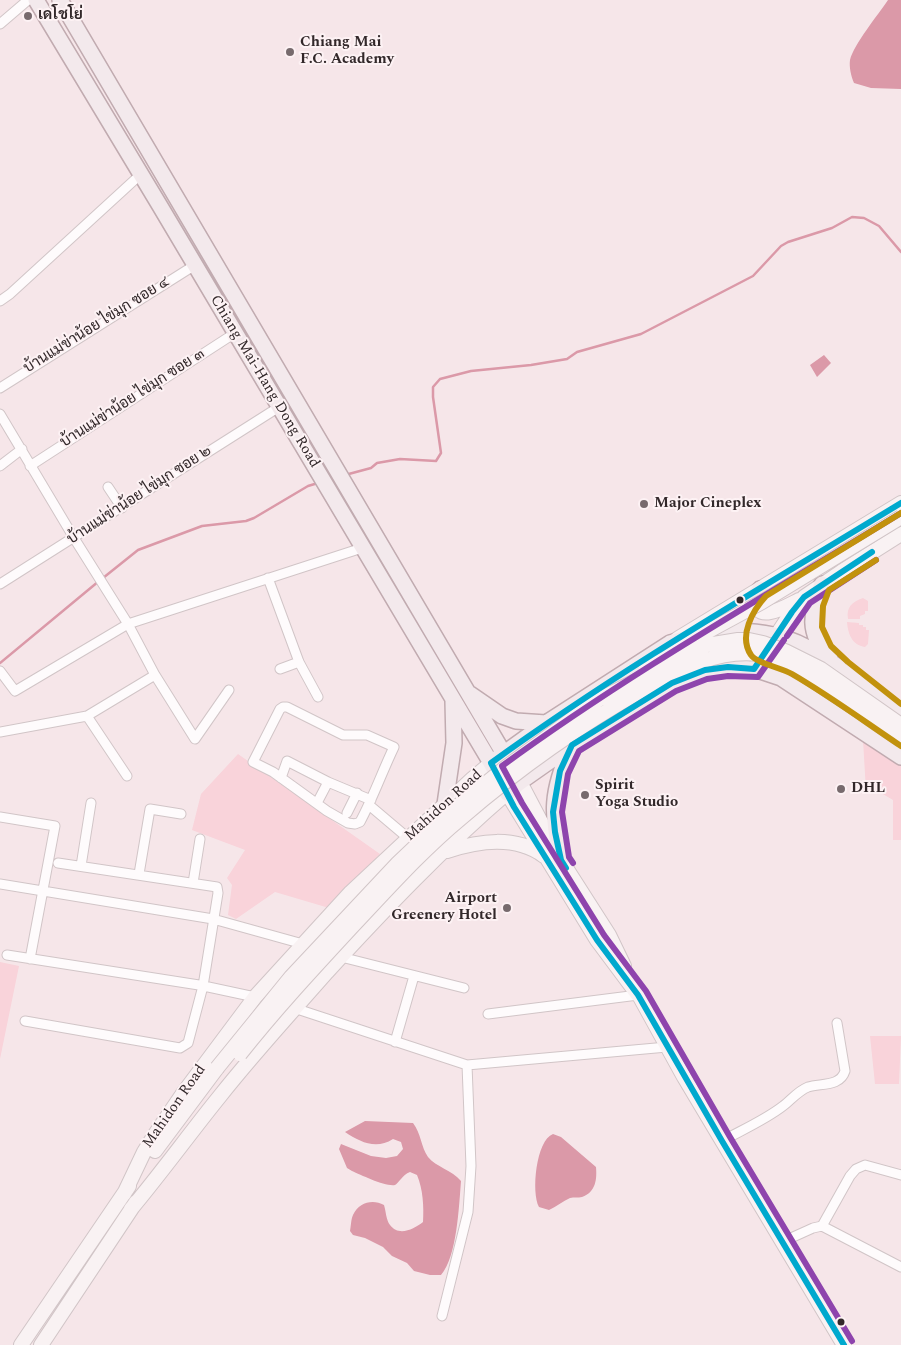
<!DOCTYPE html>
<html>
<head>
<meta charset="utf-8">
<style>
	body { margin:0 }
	canvas { display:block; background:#f6e6e9 }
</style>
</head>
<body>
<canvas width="901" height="1345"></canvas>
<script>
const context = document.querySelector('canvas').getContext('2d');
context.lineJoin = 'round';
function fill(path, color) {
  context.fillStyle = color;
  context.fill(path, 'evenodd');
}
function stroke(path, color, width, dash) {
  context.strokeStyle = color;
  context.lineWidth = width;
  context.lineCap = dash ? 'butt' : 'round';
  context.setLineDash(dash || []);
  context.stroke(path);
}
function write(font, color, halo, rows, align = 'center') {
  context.font = font + ' Spectral,Sarabun,serif';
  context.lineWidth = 4;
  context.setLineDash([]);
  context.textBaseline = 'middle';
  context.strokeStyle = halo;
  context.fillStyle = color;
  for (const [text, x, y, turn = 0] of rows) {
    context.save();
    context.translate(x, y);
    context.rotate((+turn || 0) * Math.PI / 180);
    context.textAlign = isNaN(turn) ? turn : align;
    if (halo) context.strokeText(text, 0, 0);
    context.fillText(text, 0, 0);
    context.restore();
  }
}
fill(new Path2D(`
	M863 598 868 601V611H865V614L860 616V619H848C846 607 852 602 863 598Z
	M847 622 859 623V625H863V627H866V630H869L868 644 865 647C852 645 848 634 847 622Z
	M863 740 901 766V840H893V800L876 790 866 791Z
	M238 754 380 854 329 908 275 892 236 919 228 915 232 885 227 878 245 850 192 830 201 794Z
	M0 962 19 966 0 1059Z
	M870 1036H901L899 1084H875Z`), '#f9d3da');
fill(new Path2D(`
	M888 0H901V89L871 88 854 83C851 76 849 67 850 60 854 44 878 15 888 0Z
	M824 355 831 363 817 377 810 365Z
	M365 1121 413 1123C421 1133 421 1147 428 1157 436 1167 452 1170 461 1181 459 1206 457 1257 441 1275H430L414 1271 407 1263 392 1256 383 1247 365 1238 353 1235 350 1231C351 1226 351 1219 353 1215 359 1202 373 1199 384 1205 386 1211 386 1220 390 1225 399 1237 414 1229 423 1222 424 1207 423 1189 417 1175L410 1172C402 1175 399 1183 395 1185 386 1187 361 1175 352 1171L347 1168 339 1149 341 1144 371 1156 386 1158 397 1156 403 1149 401 1142 393 1139C376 1150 360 1142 345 1132Z
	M553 1134 561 1137 596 1167C597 1179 596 1192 582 1197 578 1198 574 1197 570 1198 563 1201 556 1207 549 1210L539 1207C531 1193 536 1140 553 1134Z`), '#db99a8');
stroke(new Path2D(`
	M345 475 371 468 377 463 400 459 436 461 441 453 433 397V387L440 379 471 371 531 365 567 359 577 352 641 334 753 276 781 246 788 242 832 228 852 217 864 218 879 226 901 252
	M103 578 138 550 202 526 246 521 254 518 308 486 318 483
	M0 663 99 581`), '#db99a8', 2.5);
const street = new Path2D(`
	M0 24 28 0
	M0 301 10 294 141 174
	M0 388 195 265
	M0 414 74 538 128 624 155 675 195 739 229 690
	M0 466 22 449
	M30 466 235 333
	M108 487 122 508
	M268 578 299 662 318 697
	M0 584 279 407
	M280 669 299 662
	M0 671 15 691 128 624 362 548
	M283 707H287L343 735H367L394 747C382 772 373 798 360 822L355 824 348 823 327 811 273 772 253 762 280 709Z
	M87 716 127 776
	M0 732 87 716 155 675
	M281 778 287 761 328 782 371 800
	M317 803 328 782
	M369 805 408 838
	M347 813 357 793
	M0 817 55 826 30 959
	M81 866 91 803
	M139 874 150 809 181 814
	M193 883 200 839
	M0 884 213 919 303 944
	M7 955 199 985 255 997
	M341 957 464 988
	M294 1008 467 1065 667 1047
	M488 1014 638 995
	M25 1021 180 1048 188 1043 203 986 218 893 217 887 58 863
	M395 1042 414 976
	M722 1141C742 1130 765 1120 783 1106 791 1100 798 1091 808 1087 821 1083 840 1087 845 1071L837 1023
	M822 1226 901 1267
	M782 1242 813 1228 822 1226 850 1176 856 1169 865 1165 901 1175
	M442 1316 468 1212 471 1166 467 1065`);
const secondary = new Path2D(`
	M754 595C753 627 785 607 799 600
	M677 639 901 503
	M754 669 792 612 804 597 841 572 901 534
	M520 782 561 860 609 935 624 966
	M447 851C479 841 515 835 544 856
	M635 988 684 1077 844 1345
	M155 1151 217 1068
	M124 1194 144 1152 154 1136 184 1092 255 997 351 892 472 779 491 763
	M131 1209C162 1172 190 1133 220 1096 254 1053 291 1013 327 972 384 910 443 848 507 793L597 940 638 995
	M21 1345 129 1186
	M41 1345 136 1202`);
const primary = new Path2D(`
	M36 0 160 206 491 763 507 793 520 782 587 735 672 683 705 670 728 667 754 669 781 678 901 757
	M60 0 517 776
	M822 584C811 613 806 633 830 658
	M742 619 746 608 760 589
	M470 694 502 716 516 721 546 723
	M496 759 546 723 670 643C713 629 762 625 804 646 840 664 869 692 901 715
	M445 804 454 743 453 701
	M561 860C551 813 551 791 571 747`);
stroke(street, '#d1c5c7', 11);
stroke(secondary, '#d1c5c7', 16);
stroke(primary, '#c1abb0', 18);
stroke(street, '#fefbfc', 9);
stroke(secondary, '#f9f2f3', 14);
stroke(primary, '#f3e9ec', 15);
const secondaryBridge = new Path2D(`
	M646 667 666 654 762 602 901 517
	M240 1054C274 1011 311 971 348 931 385 892 420 852 461 818 516 771 580 725 643 690 678 671 716 649 758 654 788 658 814 680 839 697 859 711 880 726 901 740
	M217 1068 291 977 398 863 458 806 505 768 598 700 707 645 738 640H749L763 643 785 651 821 669 901 725`);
stroke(secondaryBridge, '#d1c5c7', 16, []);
stroke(secondaryBridge, '#f9f2f3', 14);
stroke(new Path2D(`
	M566 868 561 860 555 832 553 812 560 771 572 745 672 683 705 670 728 667 754 669 792 612 804 597 872 552
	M844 1345 722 1141 638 995 597 940 514 807 491 763C622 668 763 587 901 503`), '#00a9ce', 6);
stroke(new Path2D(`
	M787 636 810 603 876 560
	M573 863 569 857 562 812 568 774 579 751 676 691 707 679 728 676 758 677 784 640
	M852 1341 730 1137 646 991 604 935 522 803 502 766C629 673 767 595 901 513`), '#8e44ad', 6);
stroke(new Path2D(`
	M901 513 766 596C753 610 738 636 751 655 756 663 782 668 792 674 830 696 865 722 901 746
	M876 560 829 590 823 606 822 627 831 646 848 662 901 704`), '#c2920d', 6);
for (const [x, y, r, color] of [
	[28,16,5,"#776a6d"],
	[290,52,5,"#776a6d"],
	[644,504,5,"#776a6d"],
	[740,600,4.5,"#32282a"],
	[841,789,5,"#776a6d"],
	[585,795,5,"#776a6d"],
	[507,908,5,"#776a6d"],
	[841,1322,4.5,"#32282a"]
]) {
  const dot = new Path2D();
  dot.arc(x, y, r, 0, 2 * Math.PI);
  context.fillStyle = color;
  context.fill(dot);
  stroke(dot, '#fdf2f4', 2);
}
write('bold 15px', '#32282a', '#fdf2f4', [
	["เดโชโย่",38,16],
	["Chiang Mai",300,43],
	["F.C. Academy",300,60],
	["Major Cineplex",654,504],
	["Spirit",595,786],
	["Yoga Studio",595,803],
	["DHL",851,789],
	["Airport",497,899,"right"],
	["Greenery Hotel",497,916,"right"]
], 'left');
write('15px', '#32282a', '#fdf2f4', [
	["บ้านแม่ข่าน้อย ไข่มุก ซอย ๔",97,326,-32],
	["Chiang Mai-Hang Dong Road",264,382,59],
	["บ้านแม่ข่าน้อย ไข่มุก ซอย ๓",133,399,-33],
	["บ้านแม่ข่าน้อย ไข่มุก ซอย ๒",140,496,-33],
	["Mahidon Road",444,806,-42],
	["Mahidon Road",175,1107,-55]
]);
</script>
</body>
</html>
